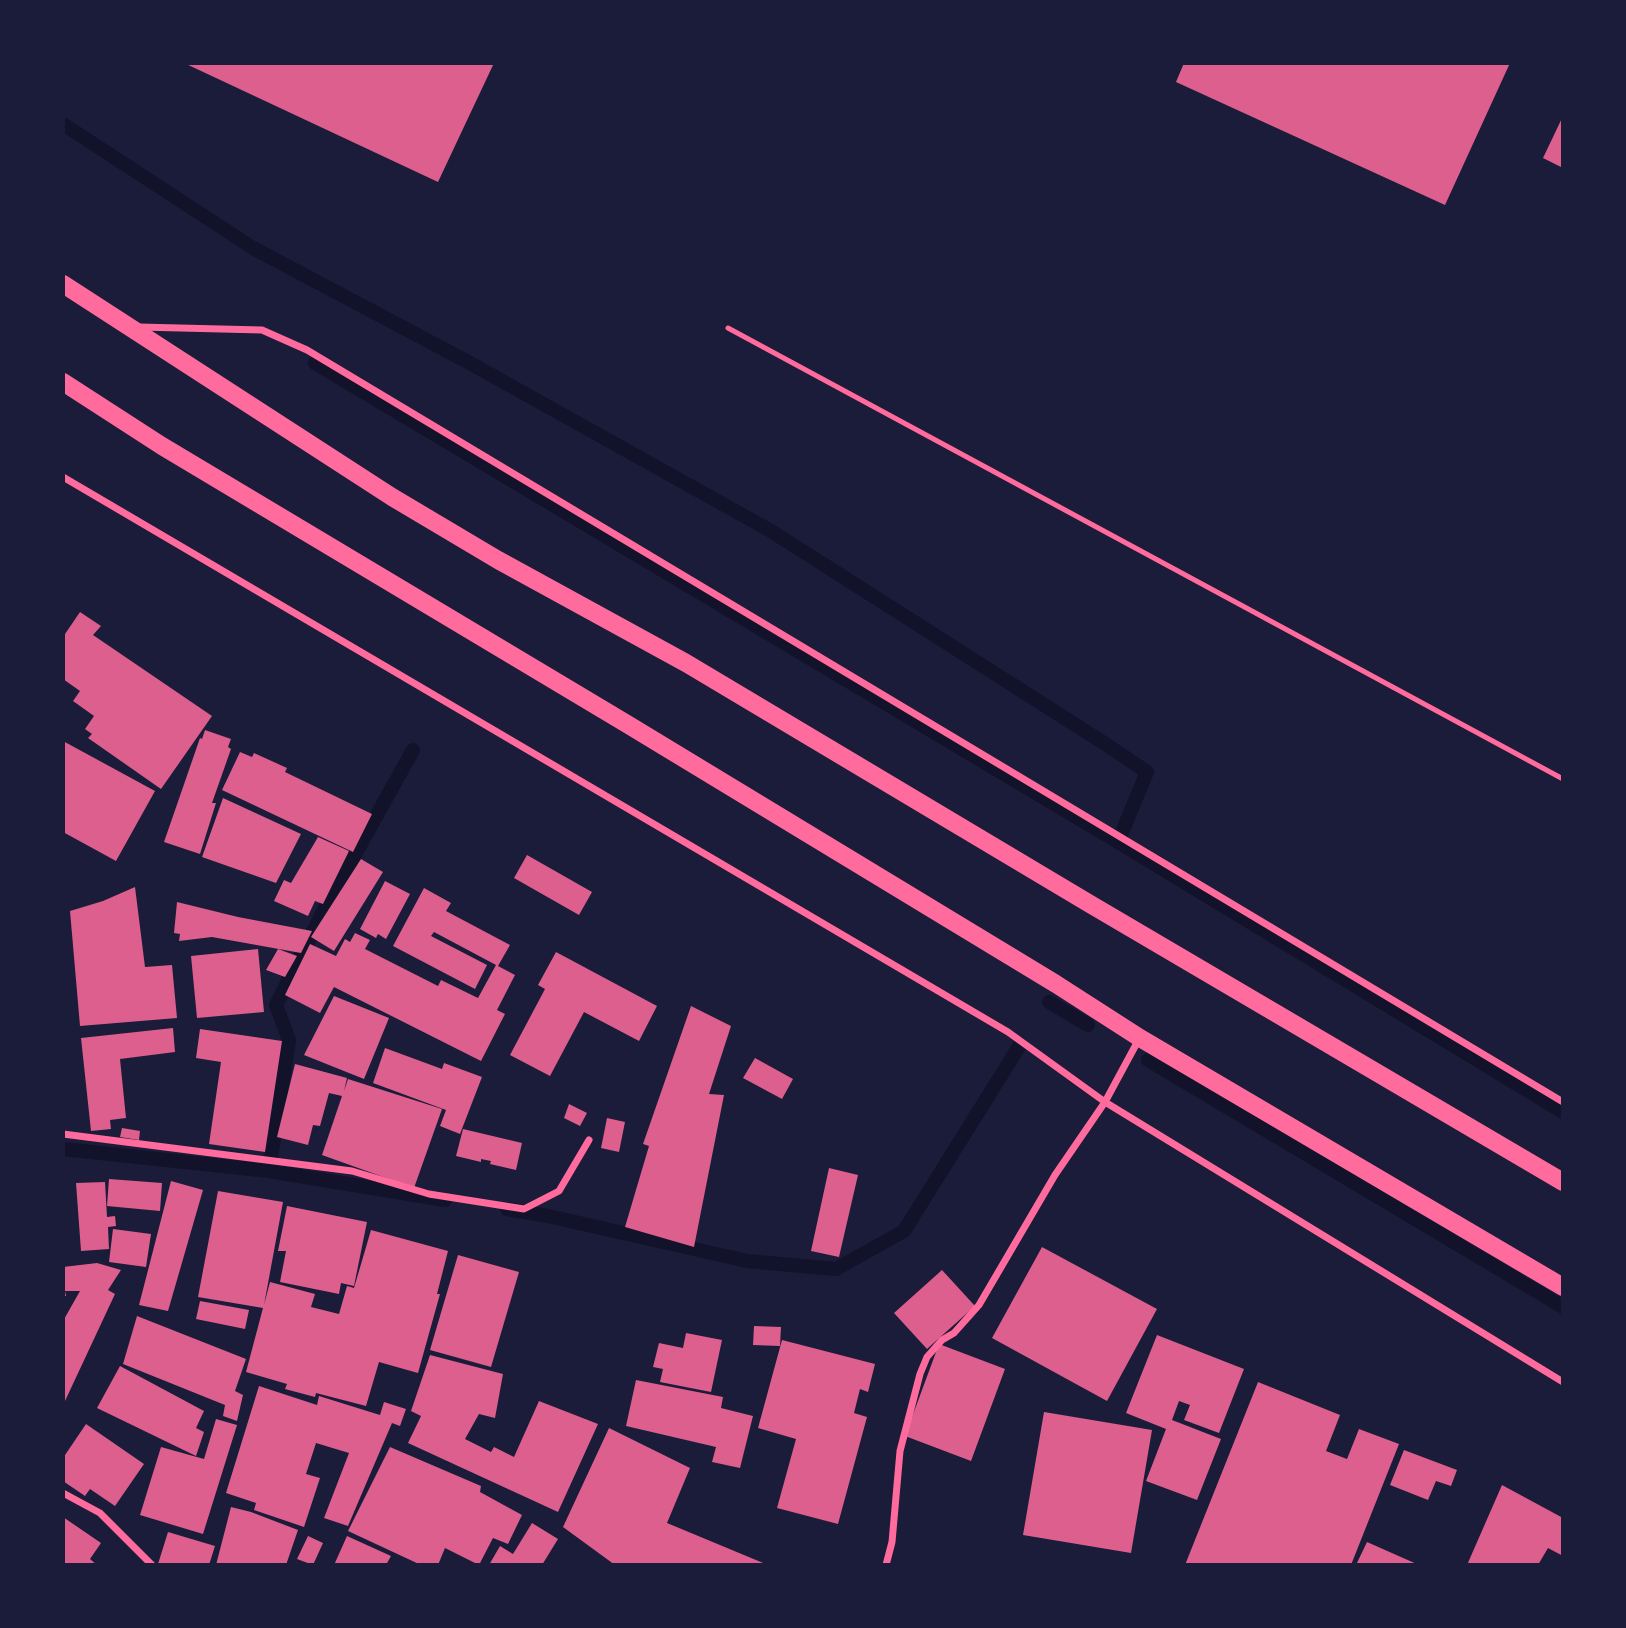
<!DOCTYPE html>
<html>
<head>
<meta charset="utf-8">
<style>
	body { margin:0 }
	#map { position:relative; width:1626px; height:1628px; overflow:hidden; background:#1b1b3a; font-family:"Public Sans",sans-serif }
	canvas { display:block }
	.frame { position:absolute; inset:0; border:65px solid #1b1b3a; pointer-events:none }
</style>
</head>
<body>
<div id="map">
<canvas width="1626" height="1628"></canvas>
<div class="frame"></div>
</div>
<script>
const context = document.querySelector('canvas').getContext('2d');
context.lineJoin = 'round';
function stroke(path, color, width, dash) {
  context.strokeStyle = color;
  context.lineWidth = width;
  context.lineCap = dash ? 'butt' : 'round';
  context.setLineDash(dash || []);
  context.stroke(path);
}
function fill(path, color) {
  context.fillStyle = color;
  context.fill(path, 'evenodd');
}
stroke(new Path2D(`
	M63 124 253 248 468 362 771 531 1107 745 1147 772 1118 842
	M315 363 1118 842 1563 1112
	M1049 1002 1088 1025
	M1148 1060 1563 1307
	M63 1149 269 1171 445 1200
	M269 1171 289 1040 276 1005 323 912 413 750
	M507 1209 548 1216 747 1261 836 1269 904 1231 1020 1045`), '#12122b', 14);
fill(new Path2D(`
	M184 63H494L438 182Z
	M1184 63H1510L1445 205 1176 82Z
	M1563 116V168L1543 158Z
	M80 612 101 626 93 635 212 716 161 789 88 738 92 734 85 729 94 716 73 701 80 691 63 679V632L65 634Z
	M205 730 231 739 228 747 231 749 212 803H216L200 854 164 842 200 738 202 739Z
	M63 741 155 791 116 861 63 832Z
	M240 752 252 757 254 753 287 768 285 772 372 814 353 852 222 790Z
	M223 798 301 834 276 883 202 857Z
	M318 837 349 851 323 904 315 901 308 916 274 901 284 880 291 883Z
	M527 855 592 892 579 915 514 878Z
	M361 859 383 872 334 951 311 937Z
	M385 881 410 894 386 939 378 934 376 938 360 929Z
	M135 887 145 967 172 965 177 1018 80 1026 70 911 103 901Z
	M424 888 451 903 446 911 510 945 498 966 515 975 497 1010 505 1014 481 1061 334 987 320 1013 285 995 310 944 336 956 345 939 350 942 355 933 370 940 365 949 438 986 441 980 478 998 496 965 434 932 431 936 487 965 475 989 393 946Z
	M177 902 238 917 312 931 301 953 212 937 179 941 180 934 174 933Z
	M258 949 264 1012 197 1018 191 956Z
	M278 949 297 956 285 977 266 970Z
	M556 952 657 1006 639 1041 584 1012 550 1076 510 1055 545 989 538 985Z
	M334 996 389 1018 364 1079 304 1055Z
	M691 1006 731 1026 709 1094 724 1095 694 1247 625 1227 649 1146 643 1144Z
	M173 1028 175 1052 120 1059 126 1118 110 1120 111 1129 91 1131 81 1038Z
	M200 1029 282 1041 265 1152 209 1144 221 1062 196 1058Z
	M385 1048 442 1069 444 1063 482 1077 460 1134 440 1126 446 1110 373 1083Z
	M755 1058 793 1079 782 1099 743 1078Z
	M295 1064 347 1078 344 1091 348 1079 442 1109 414 1188 322 1155 342 1096 329 1093 320 1126 313 1125 308 1145 277 1137Z
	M569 1104 587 1113 580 1126 564 1118Z
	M607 1118 625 1122 619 1152 601 1148Z
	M122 1128 140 1131 139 1140 120 1137Z
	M463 1129 522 1143 516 1170 490 1164 491 1161 481 1159V1162L456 1156Z
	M829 1168 858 1175 839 1257 811 1251Z
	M109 1179 162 1183 160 1211 107 1206Z
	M171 1181 203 1190 168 1311 139 1305Z
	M105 1182 107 1217 115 1216 116 1226 108 1227 109 1249 81 1251 76 1183Z
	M218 1191 283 1202 264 1305 270 1282 315 1294 311 1307 339 1314 347 1286 354 1288 371 1230 448 1251 437 1294H440L418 1373 379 1362 366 1406 316 1393 315 1397 285 1389 287 1384 246 1372 263 1308 198 1297Z
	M287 1206 367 1222 354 1286 341 1283 339 1294 280 1282 286 1251H278Z
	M113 1229 151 1234 146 1267 109 1262Z
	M1042 1247 1157 1309 1107 1401 992 1338Z
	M458 1255 519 1272 491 1367 430 1350Z
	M97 1263 121 1270 108 1290 115 1294 65 1401H63V1321L80 1291H65L66 1296H63V1267Z
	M942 1270 975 1306 927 1349 894 1313Z
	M200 1301 249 1310 245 1329 196 1319Z
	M137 1316 246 1359 235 1391 243 1395 237 1421 223 1416 225 1405 123 1364Z
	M754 1326 781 1327 780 1346 753 1345Z
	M686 1333 722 1340 711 1392 660 1382 663 1369 653 1367 659 1343 683 1348Z
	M1157 1335 1244 1369 1219 1433 1184 1420 1190 1405 1179 1401 1172 1420 1221 1439 1197 1500 1146 1481 1166 1429 1126 1413Z
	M782 1340 875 1364 868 1392 860 1389 854 1413 867 1417 838 1524 777 1508 796 1439 758 1428Z
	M939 1344 1005 1369 971 1461 905 1436Z
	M430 1355 503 1374 495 1418 479 1414 465 1439 491 1452 494 1447 514 1457 539 1401 598 1424 558 1512 408 1443 421 1416 411 1411Z
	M120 1366 204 1411 196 1428 204 1432 196 1456 97 1408Z
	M636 1380 723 1397 721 1408 753 1416 740 1468 712 1462 716 1447 626 1426Z
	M1258 1382 1340 1415 1326 1451 1347 1459 1359 1429 1399 1444 1351 1565H1185Z
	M259 1386 317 1405 319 1396 380 1415 384 1402 406 1409 400 1426 392 1423 348 1526 324 1518 349 1453 316 1443 306 1474 320 1478 304 1527 254 1510 256 1503 226 1493Z
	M1044 1412 1152 1430 1131 1553 1023 1535Z
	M216 1419 237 1425 203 1534 140 1515 161 1447 204 1459Z
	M86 1424 144 1464 115 1506 90 1489 85 1496 63 1481V1458Z
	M609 1428 690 1468 667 1523 768 1565H615L563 1527Z
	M390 1447 481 1486 480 1492 522 1515 508 1544 493 1538 479 1565 445 1548 438 1565H421L348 1531Z
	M1404 1450 1457 1470 1451 1486 1436 1481 1428 1500 1390 1485Z
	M1502 1485 1563 1518V1556L1548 1548 1538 1565H1467Z
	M231 1507 251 1512 298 1530 286 1565H216Z
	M63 1517 101 1543 90 1559 97 1565H63Z
	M532 1523 558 1539 542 1565H489L500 1546 513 1554Z
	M168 1532 215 1546 209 1565 158 1564Z
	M308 1536 323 1543 313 1565 297 1559Z
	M347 1536 391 1556 386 1565H334Z
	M1367 1542 1419 1565H1356Z`), '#dd5f8e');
stroke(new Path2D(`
	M728 328 1563 779`), '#ff6b9d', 5);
stroke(new Path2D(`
	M139 327 262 330 307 350 1563 1102
	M63 477 1008 1032 1105 1102 1563 1382
	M63 1134 352 1171 429 1194 524 1209 559 1191 589 1140
	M63 1493 100 1513 152 1565
	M886 1565 892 1542 900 1451 920 1374 927 1357 942 1340 954 1333 979 1305 1055 1175 1105 1102 1139 1039`), '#ff6b9d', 7);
stroke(new Path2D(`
	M63 284 392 497 498 560 686 663 1090 904 1563 1182
	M63 382 162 446 627 724 1056 984 1140 1038 1563 1287`), '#ff6b9d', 18);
</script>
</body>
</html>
